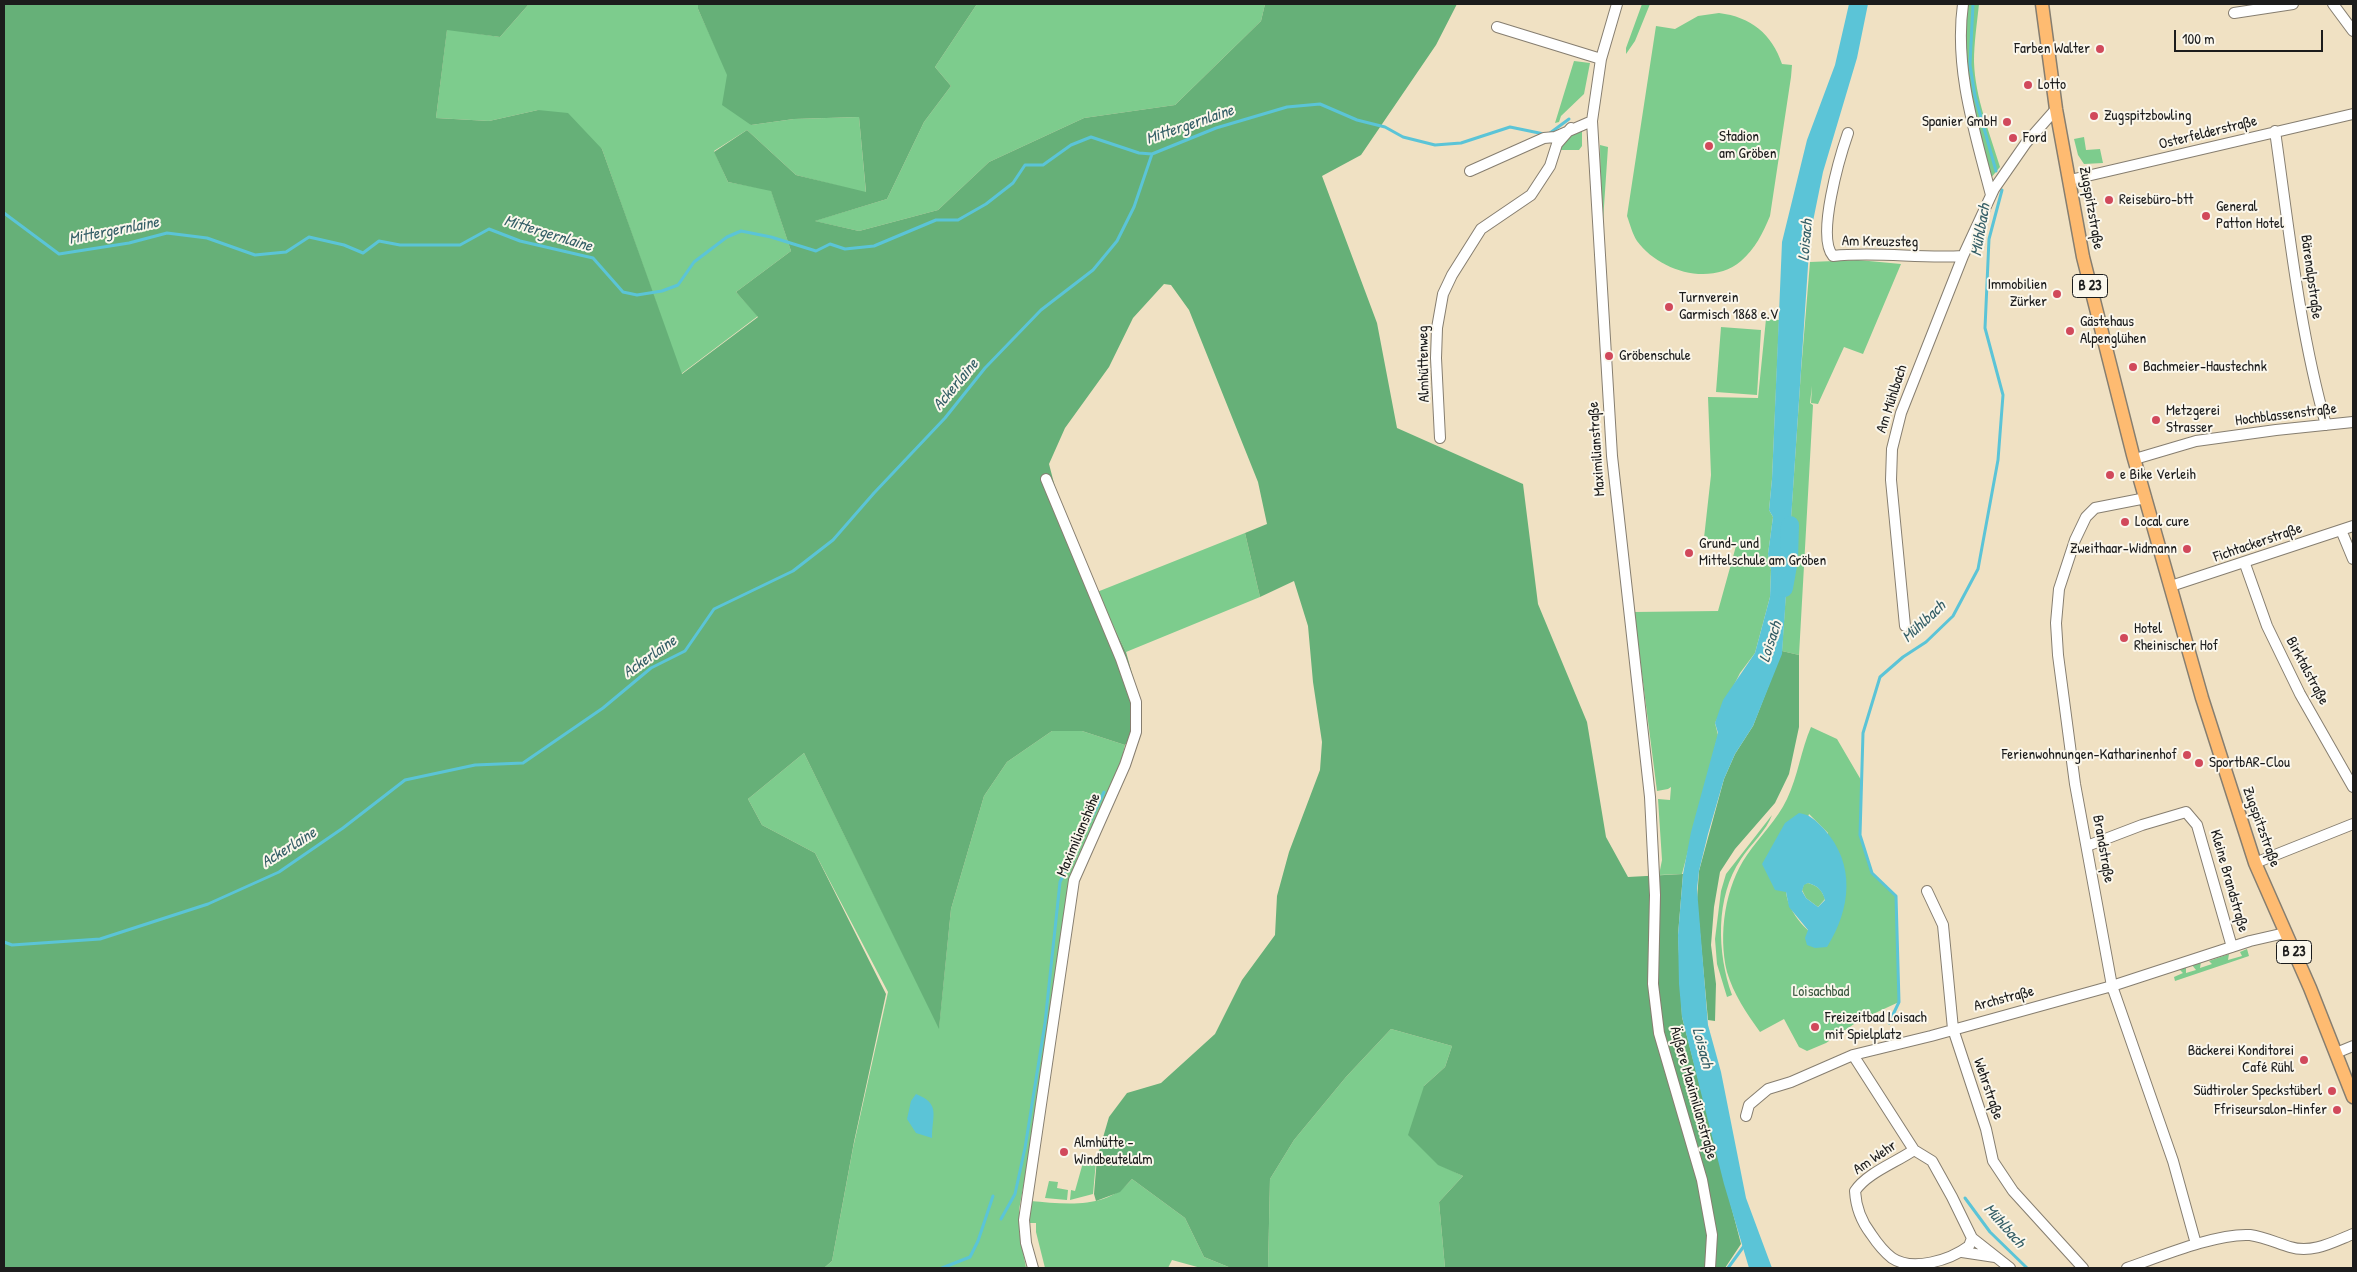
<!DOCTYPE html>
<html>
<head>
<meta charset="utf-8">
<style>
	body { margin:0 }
	#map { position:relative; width:2357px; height:1272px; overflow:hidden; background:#f0e1c3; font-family:"Patrick Hand",sans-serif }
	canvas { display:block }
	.frame { position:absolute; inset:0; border:5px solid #1c1c1c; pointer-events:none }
	.scale { position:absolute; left:2174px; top:30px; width:149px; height:22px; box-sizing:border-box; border:2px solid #1c1c1c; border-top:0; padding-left:6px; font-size:15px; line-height:18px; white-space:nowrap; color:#1c1c1c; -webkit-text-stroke:4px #fbf7ec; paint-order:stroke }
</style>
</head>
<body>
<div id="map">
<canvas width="2357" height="1272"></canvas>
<div class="frame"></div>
<div class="scale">100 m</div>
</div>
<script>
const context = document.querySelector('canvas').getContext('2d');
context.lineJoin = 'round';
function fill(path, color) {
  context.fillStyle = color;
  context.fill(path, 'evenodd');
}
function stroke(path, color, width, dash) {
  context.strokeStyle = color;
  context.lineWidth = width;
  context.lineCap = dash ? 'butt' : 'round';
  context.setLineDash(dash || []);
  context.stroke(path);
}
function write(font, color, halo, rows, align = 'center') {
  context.font = font + ' "Patrick Hand",sans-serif';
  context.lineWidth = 4;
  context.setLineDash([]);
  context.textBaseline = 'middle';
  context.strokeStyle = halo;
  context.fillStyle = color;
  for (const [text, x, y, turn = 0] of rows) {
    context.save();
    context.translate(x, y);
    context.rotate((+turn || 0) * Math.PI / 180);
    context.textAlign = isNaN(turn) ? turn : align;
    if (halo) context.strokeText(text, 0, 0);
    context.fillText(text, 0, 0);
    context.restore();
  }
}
fill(new Path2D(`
	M529 4H698V9L751 125 794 119 859 117 866 193 796 175 747 130 714 151 728 182 771 190 791 251 736 292 758 316 681 374 602 149 538 110 489 121 436 118 447 29 500 37Z
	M977 4H1265L1261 21 1175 105 1084 118 989 162 938 210 859 231 814 221 887 199 924 122 951 86 935 67Z
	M1642 4H1650L1635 41 1626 54V48Z
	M1966 4H1979C1977 23 1974 43 1974 62 1975 97 1990 134 2000 167L1990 179 1963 58Z
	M1719 13C1751 17 1772 34 1782 64L1792 65 1791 77 1770 216C1763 233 1755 249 1741 261 1710 287 1659 271 1637 241 1632 233 1630 224 1627 216L1656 26 1675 29 1698 16Z
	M1574 61 1590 63 1584 94 1561 116 1559 122 1555 123Z
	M1582 131V146L1579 150H1558L1568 134Z
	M2084 137 2086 150 2100 149 2103 163 2084 164 2078 155 2074 139Z
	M1600 145 1608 147 1603 221H1601Z
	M1858 260 1901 264 1863 354 1844 347 1818 404 1811 403 1812 386 1810 403 1813 405 1799 655 1782 651 1801 371 1810 262Z
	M1766 319 1779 320 1772 479 1769 510 1773 517 1768 554 1771 570 1770 597 1755 653 1740 673 1715 723 1718 735 1682 874 1659 875 1662 860 1658 799 1670 800 1671 787 1668 789 1657 791 1634 612 1718 611 1736 546 1704 538 1711 475 1708 397 1758 398Z
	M1721 327 1761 330 1757 395 1716 392Z
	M1245 533 1260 597 1126 652 1097 592Z
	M1811 727 1837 739 1861 780 1860 835 1872 873 1896 896 1899 1002 1860 1020 1826 1043 1807 1051 1799 1047 1784 1019 1760 1032C1747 1014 1733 993 1727 972 1718 935 1725 886 1747 855 1760 836 1777 820 1787 799 1798 776 1801 750 1811 727ZM1809 814 1828 833 1827 947C1809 932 1789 916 1786 892Z
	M1052 731H1082L1125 745 1118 775 1074 870 1041 1089 1019 1210V1230L1026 1268H824L832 1261 853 1148 888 992 815 853 762 825 748 799 804 753 939 1027 951 909 984 796 1007 762Z
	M1772 815C1767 830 1750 845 1741 859 1715 897 1717 953 1732 995L1727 997 1717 964 1715 939 1721 891 1726 874Z
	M1808 883C1818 886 1822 890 1825 899L1818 907 1806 898 1802 890 1804 884Z
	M2247 949 2249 956 2175 981 2174 977 2183 973 2180 970 2186 967V973L2196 970 2192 965 2201 962 2200 968 2212 964 2209 961 2229 954 2228 960 2242 956 2240 952Z
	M1391 1029 1452 1046 1445 1067 1424 1086 1438 1164 1463 1176 1439 1202 1445 1268H1268L1270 1179 1294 1140 1346 1077Z
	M1084 1159 1096 1161 1093 1194 1070 1200 1071 1190 1075 1191Z
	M1132 1179 1185 1218 1204 1257 1231 1268H1201L1172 1260 1168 1268H1045L1036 1232V1223H1027L1030 1201C1066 1204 1107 1210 1132 1179Z
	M1049 1181 1058 1182 1057 1188 1068 1190 1067 1200 1045 1198Z`), '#7dcc8d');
fill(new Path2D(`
	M4 4H529L500 37 447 30 436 118 489 121 538 110 568 113 602 149 682 374 758 317 736 292 791 251 771 191 728 182 714 152 747 130 796 175 866 192 859 117 794 119 751 125 722 105 727 75 698 9V4H977L935 67 951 86 924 122 887 199 815 221 859 231 938 210 989 162 1084 118 1175 105 1261 21 1265 4H1457L1436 45 1361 155 1322 176 1377 323 1397 428 1523 484 1538 604 1587 722 1606 837 1628 877 1683 874 1678 935 1682 1017 1741 1244 1725 1268H1445L1439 1202 1463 1176 1438 1165 1408 1135 1424 1086 1445 1067 1452 1046 1391 1029 1346 1077 1294 1140 1270 1179 1268 1268H1231L1204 1257 1185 1218 1132 1179 1120 1192 1096 1201 1094 1194 1097 1158 1109 1117 1127 1093 1161 1083 1215 1034 1242 980 1275 935 1277 896 1289 852 1320 770 1322 742 1313 682 1308 626 1294 581 1260 597 1245 533 1267 524 1258 482 1189 310 1171 285 1164 284 1133 318 1109 367 1065 428 1049 464 1056 491 1097 592 1126 652 1141 706 1142 722 1125 745 1082 731H1052L1007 762 984 796 951 909 939 1029 804 753 748 799 762 825 815 853 886 994 854 1142 832 1261 824 1268H4Z
	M1782 651 1799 655V727L1789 774 1775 803 1735 849 1720 872 1714 907 1711 945 1716 984 1715 1021 1708 1020 1697 900 1699 871 1724 779 1735 754 1753 726Z`), '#66b078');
fill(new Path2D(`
	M1849 4H1868L1857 58 1823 172 1810 236 1782 654 1753 726 1735 754 1724 779 1708 834 1699 871 1697 889 1708 1025 1721 1072 1746 1198 1772 1268H1749L1724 1184 1682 1017 1679 984 1678 935 1683 874 1691 832 1718 733 1715 723 1723 700 1755 653 1770 597 1771 570 1768 554 1773 517 1769 510 1772 479 1782 242 1807 140 1835 65Z
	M1799 813C1811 815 1815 820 1824 829 1856 864 1851 909 1827 947L1815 948 1807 945 1805 938 1808 930 1789 907 1786 892 1775 890 1762 864 1785 823ZM1808 883C1818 886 1822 890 1825 900L1818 907 1806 898 1802 891 1804 885Z
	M916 1094C941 1104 932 1115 932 1138L916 1133 907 1119 911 1101Z`), '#5bc4d7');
stroke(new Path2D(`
	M1973 4 1970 65 1975 96 1996 171
	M1550 133 1569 119
	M4 213 59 254 129 243 167 233 207 238 255 255 286 252 309 237 344 245 363 253 379 241 400 245H460L489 229 520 241 593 258 623 292 637 295 662 291 678 285 694 262 727 237 741 231 771 237 816 251 830 244 845 249 874 246 936 220H958L986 204 1013 183 1025 165H1043L1071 145 1091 137 1139 153 1152 154 1216 128 1287 107 1320 104 1357 120 1385 127 1403 137 1435 145 1461 143 1510 127 1544 134
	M4 942 12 945 100 939 208 904 279 872 343 828 405 780 475 765 523 763 603 708 651 668 685 651 714 609 793 571 833 540 874 493 945 418 985 368 1041 310 1093 270 1117 241 1134 207 1152 154
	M1889 1023 1899 1002 1896 896 1872 873 1860 835 1863 733 1880 677 1903 657 1926 642 1953 616 1978 569 1998 460 2003 395 1985 328 1989 239 2002 190
	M1965 1198 1990 1232 2027 1268
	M1001 1219 1015 1194 1025 1148 1045 1023 1060 882 1104 792
	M942 1268 970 1257 978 1241 993 1196
	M1728 1268 1744 1246`), '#5bc4d7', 3);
stroke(new Path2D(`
	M1784 588 1789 560 1790 525`), '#5bc4d7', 18);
const minor = new Path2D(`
	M1617 4 1601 59 1592 121 1612 456 1650 797 1655 895 1653 984 1659 1033 1702 1180 1712 1235 1710 1268
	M1963 4C1954 69 1975 133 1991 195
	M2333 4 2353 31
	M2234 13 2293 4
	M1497 27 1601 59
	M2275 131C2289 229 2299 329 2326 425
	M1848 133C1840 156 1816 237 1833 256 1877 251 1920 259 1963 256
	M1470 171 1544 138 1555 137 1592 121
	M2070 180 2353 114
	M1440 438 1436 358 1437 328 1443 294 1452 275 1481 229 1531 195 1550 166 1557 144 1571 128
	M2135 459 2196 441 2276 430 2353 422
	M2146 498 2095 508 2086 517 2075 540 2059 589 2056 623 2058 655 2075 784 2112 986 2173 1161 2196 1244
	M2341 530 2353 559
	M2245 564 2267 626 2300 694 2353 787
	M2171 586 2353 526
	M1905 626 1891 480 1892 449 1901 413 1963 256 1994 189 2026 143 2056 109
	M2087 846 2142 825 2186 812 2197 825 2232 947
	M2255 863 2353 824
	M1927 891 1943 925 1953 1029 1986 1129 1993 1161 2013 1191 2083 1268
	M2336 1053 2353 1046
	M1853 1055 1914 1150C1895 1163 1867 1173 1855 1191 1856 1208 1861 1221 1871 1234 1877 1243 1883 1251 1892 1258 1913 1272 1950 1260 1969 1246L1972 1238 1952 1197 1932 1161 1914 1150
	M1746 1116 1749 1105 1768 1089 1791 1082 1853 1055 1931 1036 2112 986 2250 941 2285 933
	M1972 1238 2010 1268
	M1962 1252 1995 1257
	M1033 1268 1026 1243 1024 1220 1074 880 1125 765 1136 732V702L1121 659 1046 479
	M2127 1268C2159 1257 2216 1233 2250 1235 2264 1237 2277 1243 2290 1247 2312 1254 2333 1242 2353 1234`);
const major = new Path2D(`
	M2042 4 2056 109 2083 257 2133 455 2202 698 2255 863 2310 988 2353 1097`);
stroke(minor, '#867e70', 12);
stroke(major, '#867e70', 15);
stroke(minor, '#fff', 10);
stroke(major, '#febb71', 12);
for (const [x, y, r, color] of [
	[2100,49,5,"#d1495b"],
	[2028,85,5,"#d1495b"],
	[2094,116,5,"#d1495b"],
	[2007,122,5,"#d1495b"],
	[2013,138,5,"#d1495b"],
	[1709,146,5,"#d1495b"],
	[2109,200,5,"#d1495b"],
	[2206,216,5,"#d1495b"],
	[2057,294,5,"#d1495b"],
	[1669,307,5,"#d1495b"],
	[2070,331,5,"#d1495b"],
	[1609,356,5,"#d1495b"],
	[2133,367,5,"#d1495b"],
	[2156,420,5,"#d1495b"],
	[2110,475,5,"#d1495b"],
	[2125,522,5,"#d1495b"],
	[2187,549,5,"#d1495b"],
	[1689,553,5,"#d1495b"],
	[2124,638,5,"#d1495b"],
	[2187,755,5,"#d1495b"],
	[2199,763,5,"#d1495b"],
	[1815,1027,5,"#d1495b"],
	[2304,1060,5,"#d1495b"],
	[2332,1091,5,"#d1495b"],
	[2337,1110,5,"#d1495b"],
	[1064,1152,5,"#d1495b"]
]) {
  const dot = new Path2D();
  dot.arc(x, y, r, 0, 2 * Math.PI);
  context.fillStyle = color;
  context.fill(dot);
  stroke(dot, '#fbf7ec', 2);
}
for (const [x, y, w] of [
	[2090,286,35],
	[2294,952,35]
]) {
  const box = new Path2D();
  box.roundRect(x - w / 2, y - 11.5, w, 23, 4);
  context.fillStyle = '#fbf7ec';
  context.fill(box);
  stroke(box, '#1c1c1c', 1);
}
write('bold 14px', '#1c1c1c', null, [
	["B 23",2090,286],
	["B 23",2294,952]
]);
write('15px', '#1c1c1c', '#fbf7ec', [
	["Farben Walter",2090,49,"right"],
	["Lotto",2038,85],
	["Zugspitzbowling",2104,116],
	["Spanier GmbH",1997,122,"right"],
	["Stadion",1719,137],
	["am Gröben",1719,154],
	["Ford",2023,138],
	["Reisebüro-btt",2119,200],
	["General",2216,207],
	["Patton Hotel",2216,224],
	["Immobilien",2047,285,"right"],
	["Zürker",2047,302,"right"],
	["Turnverein",1679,298],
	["Garmisch 1868 e.V",1679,315],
	["Gästehaus",2080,322],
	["Alpenglühen",2080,339],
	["Gröbenschule",1619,356],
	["Bachmeier-Haustechnk",2143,367],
	["Metzgerei",2166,411],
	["Strasser",2166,428],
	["e Bike Verleih",2120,475],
	["Local cure",2135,522],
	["Grund- und",1699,544],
	["Mittelschule am Gröben",1699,561],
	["Zweithaar-Widmann",2177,549,"right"],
	["Hotel",2134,629],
	["Rheinischer Hof",2134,646],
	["Ferienwohnungen-Katharinenhof",2177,755,"right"],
	["SportbAR-Clou",2209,763],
	["Freizeitbad Loisach",1825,1018],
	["mit Spielplatz",1825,1035],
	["Bäckerei Konditorei",2294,1051,"right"],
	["Café Rühl",2294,1068,"right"],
	["Südtiroler Speckstüberl",2322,1091,"right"],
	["Ffriseursalon-Hinfer",2327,1110,"right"],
	["Almhütte -",1074,1143],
	["Windbeutelalm",1074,1160]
], 'left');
write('15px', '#1c1c1c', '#fbf7ec', [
	["Osterfelderstraße",2208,133,-14],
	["Zugspitzstraße",2091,208,80],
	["Am Kreuzsteg",1880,242,1],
	["Bärenalpstraße",2311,277,82],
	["Almhüttenweg",1424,364,-91],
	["Am Mühlbach",1892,399,-72],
	["Hochblassenstraße",2286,415,-7],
	["Maximilianstraße",1597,449,-94],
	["Fichtackerstraße",2258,543,-19],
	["Birktalstraße",2307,671,62],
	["Zugspitzstraße",2261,827,70],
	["Maximilianshöhe",1079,835,-67],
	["Brandstraße",2103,849,80],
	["Kleine Brandstraße",2229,881,74],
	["Archstraße",2004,999,-15],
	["Wehrstraße",1988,1089,71],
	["Äußere Maximilianstraße",1693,1093,74],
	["Am Wehr",1875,1158,-34]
]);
write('15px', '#3e5a44', '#fbf7ec', [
	["Loisachbad",1821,992]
]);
write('italic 16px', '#355f67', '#fbf7ec', [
	["Mittergernlaine",1190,125,-19],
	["Mühlbach",1981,230,-80],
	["Mittergernlaine",114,231,-11],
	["Mittergernlaine",548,234,17],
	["Loisach",1806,240,-85],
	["Ackerlaine",956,385,-50],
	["Mühlbach",1924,622,-43],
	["Loisach",1771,642,-72],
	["Ackerlaine",650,657,-35],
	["Ackerlaine",289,848,-32],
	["Loisach",1702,1048,75],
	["Mühlbach",2004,1226,48]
]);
</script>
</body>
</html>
